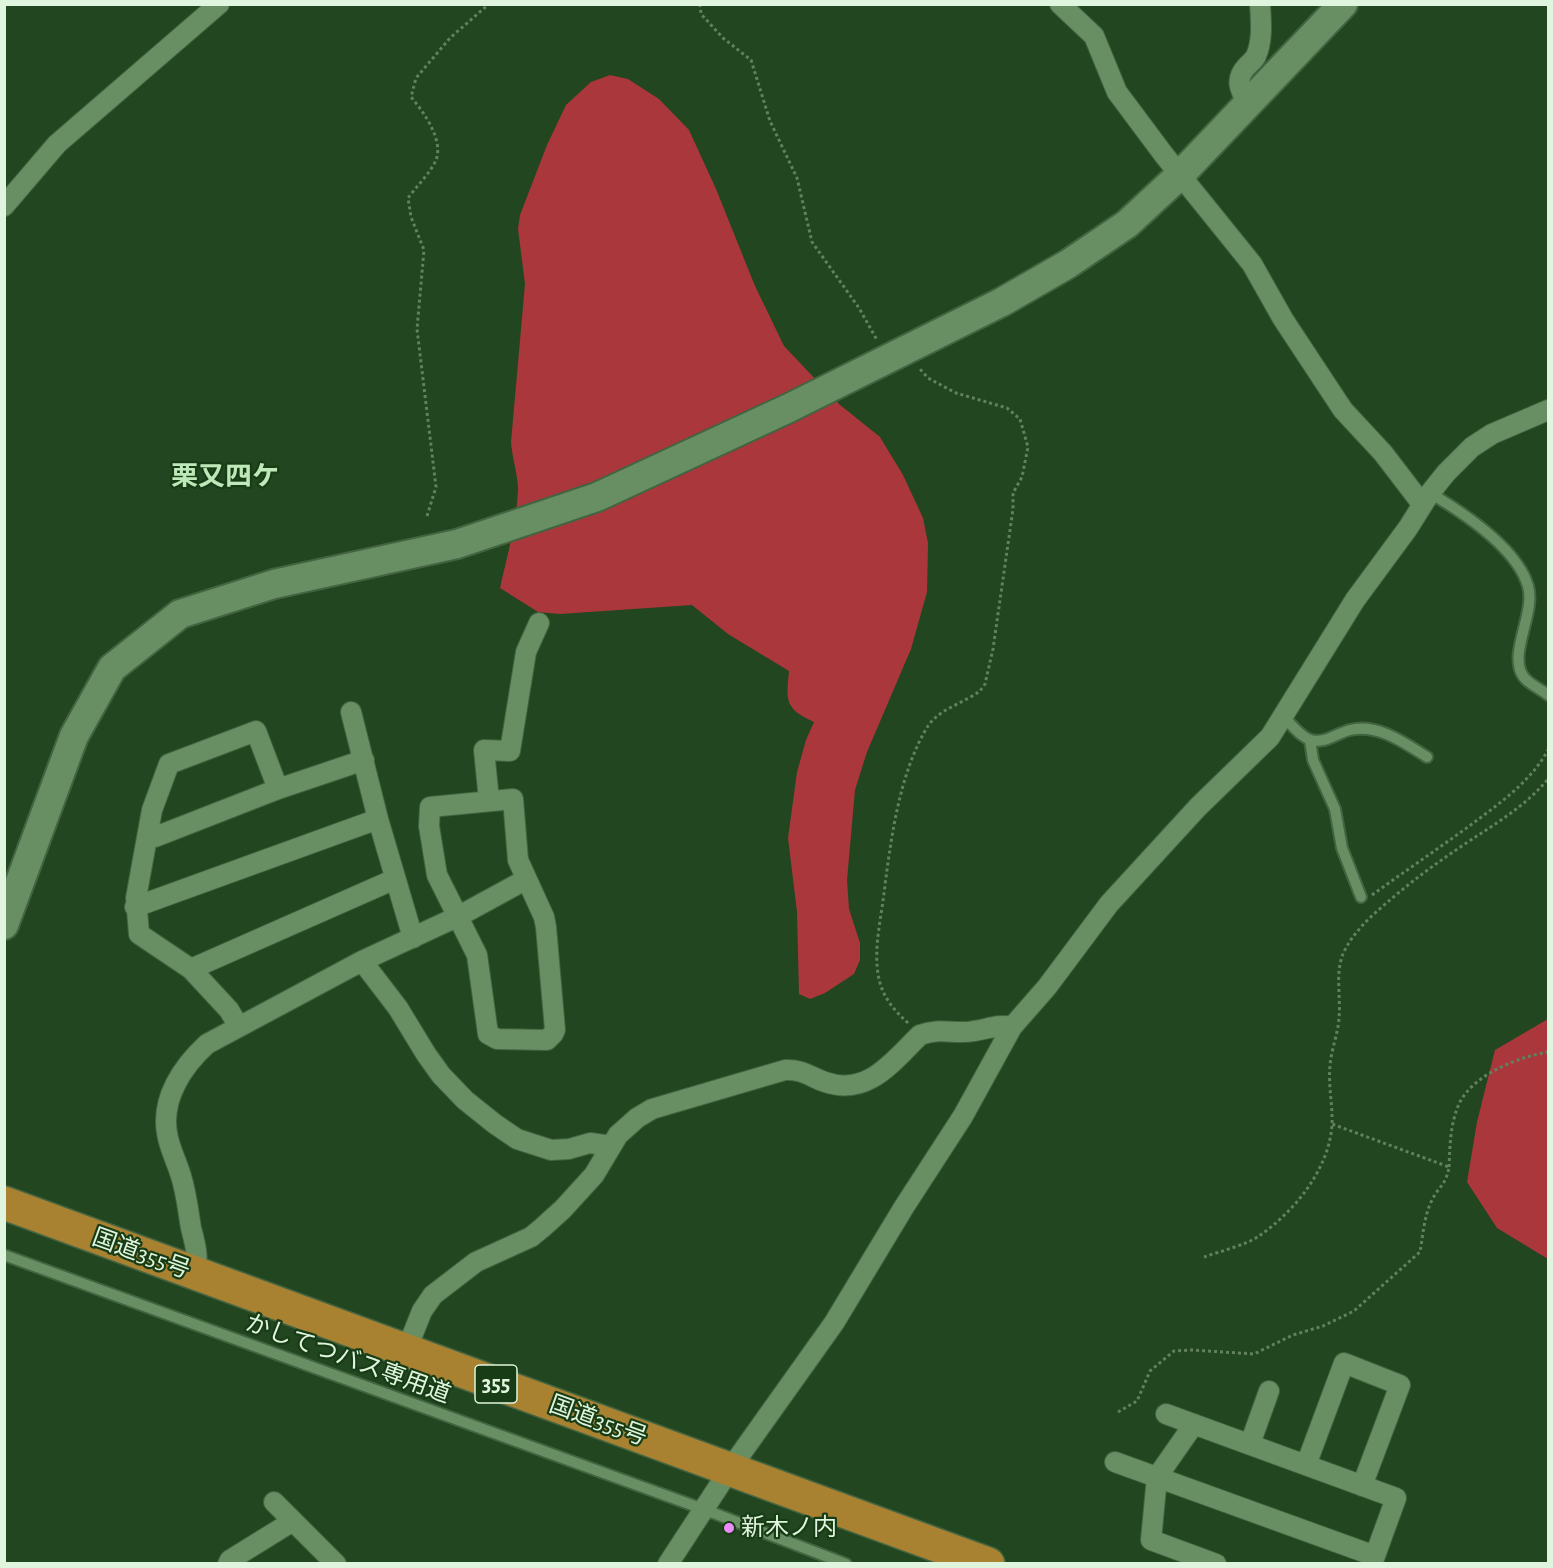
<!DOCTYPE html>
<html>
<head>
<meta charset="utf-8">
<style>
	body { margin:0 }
	#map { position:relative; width:1553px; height:1568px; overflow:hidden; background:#22461f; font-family:"Alegreya Sans",sans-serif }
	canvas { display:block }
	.frame { position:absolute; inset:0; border:6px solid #dff5dd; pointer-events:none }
</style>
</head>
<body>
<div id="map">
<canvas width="1553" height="1568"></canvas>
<div class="frame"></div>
</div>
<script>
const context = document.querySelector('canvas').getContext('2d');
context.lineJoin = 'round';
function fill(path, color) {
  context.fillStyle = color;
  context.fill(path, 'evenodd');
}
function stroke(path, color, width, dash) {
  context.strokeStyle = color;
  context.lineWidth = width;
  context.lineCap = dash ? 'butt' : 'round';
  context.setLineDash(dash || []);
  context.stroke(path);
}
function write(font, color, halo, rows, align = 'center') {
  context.font = font + ' "Alegreya Sans","Noto Sans JP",sans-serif';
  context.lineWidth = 4.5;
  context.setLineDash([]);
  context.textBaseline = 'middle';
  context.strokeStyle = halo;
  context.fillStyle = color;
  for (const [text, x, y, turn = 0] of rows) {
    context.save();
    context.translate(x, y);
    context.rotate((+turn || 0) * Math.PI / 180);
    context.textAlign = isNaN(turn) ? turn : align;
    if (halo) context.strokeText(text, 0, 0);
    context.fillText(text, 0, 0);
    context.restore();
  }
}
fill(new Path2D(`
	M610 75 628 79 659 99 689 130 716 189 755 286 784 346 839 404 880 437 903 475 923 518 928 543 927 592 911 649 867 752 855 790 847 880 849 909 860 943V960L854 974 825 993 810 999 799 994 797 912 788 838 797 772 806 740 814 722C785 709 786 701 789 671L728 634 692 605 560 614 538 612 500 588C507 556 517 523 518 489 518 476 512 457 511 442L525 284 518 229 520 215 547 145 566 105 591 82Z
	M1548 1019V1259L1497 1228 1467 1182 1477 1122 1495 1050Z`), '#aa373c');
const lane = new Path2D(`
	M1430 493C1462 512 1517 548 1528 586 1536 613 1508 653 1523 676 1528 684 1541 689 1548 695
	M1283 717C1292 724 1300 737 1311 740 1325 744 1337 733 1350 730 1378 723 1406 744 1427 757
	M1310 740 1313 760 1335 809 1342 848 1361 897
	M4 1255 703 1509 846 1564`);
const street = new Path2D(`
	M1060 4 1094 36 1117 92 1164 155 1252 264 1283 319 1343 410 1383 453 1422 504
	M1248 104C1240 90 1234 80 1247 66 1250 63 1254 60 1256 56 1263 40 1261 21 1260 4
	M4 206 57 144 219 4
	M351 712 378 819 413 938
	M278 789 256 731 169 764 152 810 136 898 139 934 191 969 395 879
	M513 799 518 860 544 917 546 927 555 1030 553 1034 547 1040 497 1039 488 1034 477 955 437 875 429 826 430 807Z
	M489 800 484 750 510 751 526 652 539 623
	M148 837H155L278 789 364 760
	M135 907 378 819
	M362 961 398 1008 426 1054 441 1075 465 1100 495 1124 517 1139 551 1150 569 1149 590 1143 611 1146
	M191 969 229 1010 239 1027
	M195 1273C199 1257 195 1243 191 1228 188 1210 186 1190 180 1173 176 1160 169 1147 167 1133 161 1098 183 1066 207 1044L362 961 459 916 525 880
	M406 1351 422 1311 433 1295 476 1262 531 1237 542 1228 563 1209 594 1175 618 1135 637 1118 652 1109 785 1070C802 1069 811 1077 825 1082 868 1097 893 1061 920 1035 940 1027 955 1035 974 1031 988 1029 998 1024 1012 1027
	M1166 1414 1396 1498 1372 1564
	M1194 1424 1157 1477 1151 1540 1216 1564
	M1250 1444 1269 1391
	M1115 1462 1375 1556
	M1306 1465 1344 1363 1400 1385 1362 1486
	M274 1502 336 1564
	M228 1564 230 1560 293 1521
	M668 1564 730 1469 834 1323 904 1207 963 1116 1012 1027 1047 987 1109 904 1198 807 1270 737 1355 600 1408 528 1430 493 1446 473 1472 447 1492 434 1548 410`);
const secondary = new Path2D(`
	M4 925 74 736 112 668 180 614 274 584 457 544 597 497 789 408 1002 302 1068 264 1127 224 1181 174 1343 4`);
const highway = new Path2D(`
	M4 1203 988 1564`);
stroke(lane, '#436441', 14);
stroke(street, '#436441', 22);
stroke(secondary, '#436441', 32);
stroke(highway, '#436441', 36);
stroke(new Path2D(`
	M700 4 701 14 723 38 751 60 770 121 797 178 812 242 859 308 877 340
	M427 516 436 487 417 329 424 250 411 217 408 198C416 187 431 172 436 160 444 140 423 111 411 97L416 78 450 38 489 4
	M1372 895C1404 872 1436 850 1468 827 1497 805 1530 783 1548 750
	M908 1023C895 1011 885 1000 880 983 873 957 879 928 883 901 890 846 898 774 928 726 939 709 964 703 980 691L985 684 993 649 1013 509V493L1022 477 1028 447 1020 419 1007 408 956 393 928 378 919 368
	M1449 1167C1450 1146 1450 1124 1459 1104 1473 1074 1519 1057 1548 1052
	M1204 1257C1221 1251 1246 1245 1259 1236 1295 1211 1329 1169 1332 1125 1333 1106 1328 1086 1330 1066 1331 1050 1338 1034 1339 1018 1341 998 1335 973 1343 954 1352 933 1372 915 1390 900 1412 881 1435 864 1459 848 1491 826 1523 809 1548 779
	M1118 1412 1137 1401 1150 1371 1174 1351 1192 1350 1254 1354 1293 1335 1323 1326 1354 1311 1420 1252C1423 1235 1424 1216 1432 1200 1439 1186 1446 1185 1449 1167L1332 1124`), '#62815f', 3, [3, 3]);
stroke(lane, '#688f64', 10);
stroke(street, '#688f64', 20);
stroke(secondary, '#688f64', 28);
stroke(highway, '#a88131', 33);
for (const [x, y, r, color] of [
	[729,1528,6,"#ec8cfa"]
]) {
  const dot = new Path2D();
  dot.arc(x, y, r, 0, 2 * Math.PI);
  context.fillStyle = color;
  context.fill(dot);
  stroke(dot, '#183c15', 2);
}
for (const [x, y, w] of [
	[496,1384,42]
]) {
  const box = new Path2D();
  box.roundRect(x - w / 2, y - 19, w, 38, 4.5);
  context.fillStyle = '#183c15';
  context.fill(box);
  stroke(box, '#dff5dd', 1.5);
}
write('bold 22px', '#dff5dd', null, [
	["355",496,1384]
]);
write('24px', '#dff5dd', '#183c15', [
	["国道355号",141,1254,20],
	["かしてつバス専用道",348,1359,20],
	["国道355号",598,1421,20]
]);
write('24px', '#dff5dd', '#183c15', [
	["新木ノ内",741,1528]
], 'left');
write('bold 27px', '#bee8b9', '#183c15', [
	["栗又四ケ",225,477]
]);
</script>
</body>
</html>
